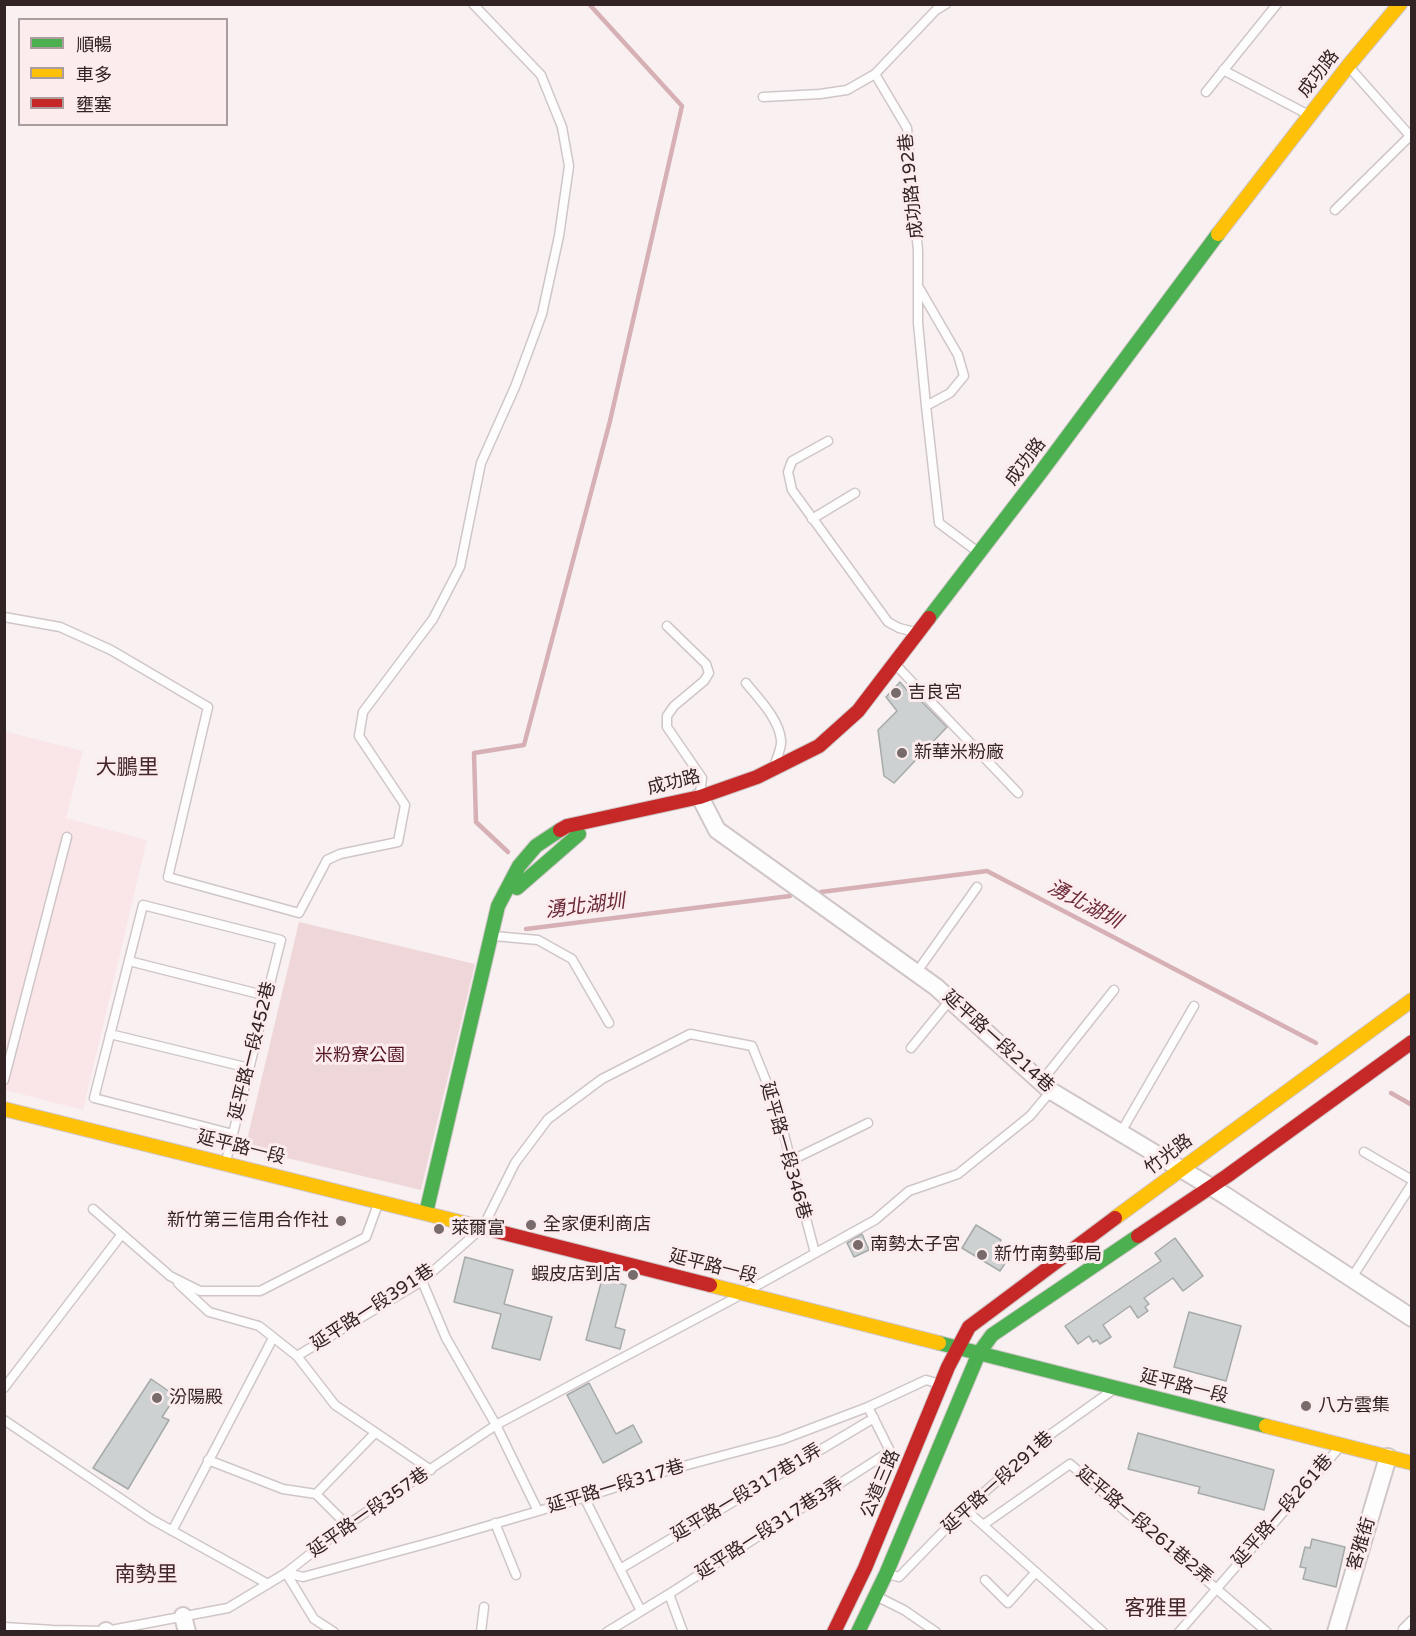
<!DOCTYPE html>
<html>
<head>
<meta charset="utf-8">
<style>
	body { margin:0 }
	#map { position:relative; width:1416px; height:1636px; overflow:hidden; background:#f8f0f1; font-family:"Varela Round","Noto Sans TC",sans-serif }
	canvas { display:block }
	.frame { position:absolute; inset:0; border:6px solid #322425; pointer-events:none }
	.legend { position:absolute; left:18px; top:18px; width:210px; height:108px; box-sizing:border-box; background:#fcecee; border:2px solid #ab9c9e; margin:0; padding:8px 10px; list-style:none; font-size:18px; color:#322425 }
	.legend li { display:flex; align-items:center; gap:12px; height:30px }
	.legend b { width:30px; border:2px solid #ab9c9e }
</style>
</head>
<body>
<div id="map">
<canvas width="1416" height="1636"></canvas>
<div class="frame"></div>
<ul class="legend">
<li><b style="height:8px;background:#4caf50"></b>順暢</li>
<li><b style="height:8px;background:#ffc107"></b>車多</li>
<li><b style="height:8px;background:#c62828"></b>壅塞</li>
</ul>
</div>
<script>
const context = document.querySelector('canvas').getContext('2d');
context.lineJoin = 'round';
function fill(path, color) {
  context.fillStyle = color;
  context.fill(path, 'evenodd');
}
function stroke(path, color, width, dash) {
  context.strokeStyle = color;
  context.lineWidth = width;
  context.lineCap = dash ? 'butt' : 'round';
  context.setLineDash(dash || []);
  context.stroke(path);
}
function write(font, color, halo, rows, align = 'center') {
  context.font = font + ' "Varela Round","Noto Sans TC",sans-serif';
  context.lineWidth = 6;
  context.setLineDash([]);
  context.textBaseline = 'middle';
  context.strokeStyle = halo;
  context.fillStyle = color;
  for (const [text, x, y, turn = 0] of rows) {
    context.save();
    context.translate(x, y);
    context.rotate((+turn || 0) * Math.PI / 180);
    context.textAlign = isNaN(turn) ? turn : align;
    if (halo) context.strokeText(text, 0, 0);
    context.fillText(text, 0, 0);
    context.restore();
  }
}
fill(new Path2D(`
	M4 731 83 751 66 818 147 840 83 1110 5 1090Z`), '#fae6e8');
fill(new Path2D(`
	M299 922 475 964 421 1190 245 1148Z`), '#efd7d9');
stroke(new Path2D(`
	M508 852 476 822 474 753 524 745 610 421 682 106 589 4
	M821 892 987 871 1316 1043
	M526 929 790 896
	M1391 1093 1412 1105`), '#d6b0b4', 4.5);
const building = new Path2D(`
	M900 682 912 696 914 694 947 727 894 783 884 776 878 730 897 711 886 697Z
	M976 1225 1001 1240 998 1245 1011 1254 1000 1271 962 1248Z
	M862 1234 869 1250 854 1257 847 1243Z
	M1175 1238 1203 1276 1183 1291 1173 1278 1144 1298 1149 1304 1145 1307 1148 1311 1138 1318 1130 1306 1103 1325 1111 1337 1100 1344 1097 1340 1093 1342 1089 1336 1078 1344 1065 1326 1161 1261 1155 1253Z
	M465 1257 513 1270 504 1304 552 1317 540 1360 492 1348 501 1314 454 1302Z
	M602 1279 626 1285 615 1327 625 1330 620 1349 586 1340Z
	M1189 1312 1241 1326 1226 1381 1174 1367Z
	M151 1379 176 1396 162 1417 169 1420 128 1489 93 1468Z
	M589 1383 616 1434 633 1425 642 1442 603 1463 567 1395Z
	M1138 1433 1274 1470 1264 1510 1198 1493 1200 1487 1128 1469Z
	M1312 1539 1345 1547 1336 1587 1303 1579 1306 1568 1300 1567 1305 1547 1310 1548Z`);
fill(building, '#ced1d1');
stroke(building, '#a6aaa9', 1.5);
const lane = new Path2D(`
	M1350 68 1412 138
	M1223 70 1309 115
	M1206 92 1277 4
	M763 97 820 94 847 90 875 74
	M1335 210 1410 136
	M918 286 958 355 964 376 950 393 926 406 939 523 978 552
	M926 406 918 323V251L907 128 875 74 936 10 946 4
	M828 441 792 461 788 472 792 490 888 622 899 628 915 632
	M812 519 855 493
	M4 617 60 627 111 650 208 707 168 877 299 913 327 860 340 854 398 842 405 805 359 736 363 712 433 619 460 567 481 463 515 387 542 314 559 236 569 166 562 127 541 75 473 4
	M667 626 706 664 709 673 704 681 674 706 667 716V727L702 778 700 793
	M895 664 1018 793
	M746 683C759 699 779 719 781 740 782 747 777 757 775 764
	M494 936 538 940 572 959 609 1023
	M129 961 267 996
	M916 973 977 887
	M110 1034 249 1068
	M911 1048 950 1000
	M4 1080 67 837
	M1041 1082 1114 990
	M1121 1132 1194 1006
	M1364 1152 1412 1180
	M226 1161C245 1088 262 1014 281 940L143 905 94 1098 233 1134
	M790 1161 868 1123
	M93 1209 170 1276 200 1291H260L366 1237 378 1204
	M1351 1279 1412 1184
	M422 1281 446 1338 496 1425 538 1511
	M178 1283 209 1312 259 1326 297 1356 335 1405 431 1470
	M749 1290 875 1220 909 1191 958 1174 1030 1116 1051 1091
	M297 1356 422 1281 483 1227 515 1163 548 1119 602 1079 690 1034 752 1046 777 1108 815 1253
	M4 1388 122 1234
	M4 1420 151 1519 268 1584
	M208 1460 283 1489 316 1494
	M584 1497 641 1611
	M965 1509 1103 1632
	M495 1523 516 1575
	M347 1525 316 1494 375 1433
	M983 1525 1070 1464 1267 1632
	M172 1531 273 1338
	M620 1569 874 1418
	M286 1573 303 1577 436 1541 576 1500 676 1468 781 1440 868 1407 926 1380 940 1384
	M286 1573 314 1619 334 1632
	M887 1574 899 1577 965 1509 1051 1434 1110 1392
	M985 1580 1008 1603 1036 1572
	M669 1594 683 1632
	M878 1597 904 1610 936 1632
	M4 1627 53 1630 106 1631 228 1608 286 1573 347 1525 496 1425 735 1298
	M1403 1629 1412 1620
	M481 1632 484 1607
	M607 1632 669 1594 890 1451 868 1407
	M1179 1632 1339 1448`);
const street = new Path2D(`
	M700 797 717 830 936 987 1051 1091 1226 1196 1412 1318
	M183 1616 187 1632
	M106 1632V1631
	M1336 1632 1388 1457`);
const fast = new Path2D(`
	M929 618 1041 472 1218 234
	M517 888 579 834
	M426 1213 498 906 519 866 536 846 560 830
	M939 1343 1266 1426
	M858 1632 886 1574 979 1353 992 1335 1138 1236`);
const slow = new Path2D(`
	M1218 234 1348 66 1400 4
	M4 1109 472 1225
	M1115 1218 1412 1000
	M710 1285 939 1343
	M1266 1426 1412 1463`);
const jam = new Path2D(`
	M560 830 567 826 700 797 757 777 819 746 858 711 929 618
	M472 1225 710 1285
	M1138 1236 1227 1176 1412 1042
	M834 1632 865 1568 948 1367 969 1327 1115 1218`);
stroke(lane, '#d0c6c7', 11);
stroke(street, '#d0c6c7', 20);
stroke(fast, '#d0c6c7', 16);
stroke(slow, '#d0c6c7', 16);
stroke(jam, '#d0c6c7', 16);
stroke(lane, '#fefdfd', 8);
stroke(street, '#fefdfd', 16);
stroke(fast, '#4caf50', 14);
stroke(slow, '#ffc107', 14);
stroke(jam, '#c62828', 14);
for (const [x, y, r, color] of [
	[896,693,6,"#776b6c"],
	[902,753,6,"#776b6c"],
	[341,1221,6,"#776b6c"],
	[531,1225,6,"#776b6c"],
	[439,1229,6,"#776b6c"],
	[858,1245,6,"#776b6c"],
	[982,1255,6,"#776b6c"],
	[633,1275,6,"#776b6c"],
	[157,1398,6,"#776b6c"],
	[1306,1406,6,"#776b6c"]
]) {
  const dot = new Path2D();
  dot.arc(x, y, r, 0, 2 * Math.PI);
  context.fillStyle = color;
  context.fill(dot);
  stroke(dot, '#fcecee', 2);
}
write('18px', '#322425', '#fcecee', [
	["成功路",1319,74,-52],
	["成功路192巷",912,186,-96],
	["成功路",1026,462,-53],
	["成功路",674,783,-14],
	["延平路一段214巷",998,1042,42],
	["延平路一段452巷",253,1051,-76],
	["延平路一段",241,1148,14],
	["延平路一段346巷",785,1151,74],
	["竹光路",1169,1155,-37],
	["延平路一段",713,1267,14],
	["延平路一段391巷",373,1308,-33],
	["延平路一段",1184,1387,14],
	["延平路一段291巷",998,1483,-42],
	["公道三路",881,1484,-67],
	["延平路一段317巷",616,1487,-17],
	["延平路一段317巷1弄",747,1493,-31],
	["延平路一段261巷",1283,1511,-49],
	["延平路一段357巷",369,1513,-35],
	["延平路一段261巷2弄",1144,1526,40],
	["延平路一段317巷3弄",770,1529,-33],
	["客雅街",1362,1544,-73]
]);
write('18px', '#322425', '#fcecee', [
	["吉良宮",908,693],
	["新華米粉廠",914,753],
	["新竹第三信用合作社",329,1221,"right"],
	["全家便利商店",543,1225],
	["萊爾富",451,1229],
	["南勢太子宮",870,1245],
	["新竹南勢郵局",994,1255],
	["蝦皮店到店",621,1275,"right"],
	["汾陽殿",169,1398],
	["八方雲集",1318,1406]
], 'left');
write('18px', '#541523', '#fcecee', [
	["米粉寮公園",360,1056]
]);
write('italic 20px', '#6b2a36', '#fcecee', [
	["湧北湖圳",1084,905,28],
	["湧北湖圳",585,907,-7]
]);
write('21px', '#43262a', '#fcecee', [
	["大鵬里",127,768],
	["南勢里",146,1575],
	["客雅里",1156,1609]
]);
</script>
</body>
</html>
